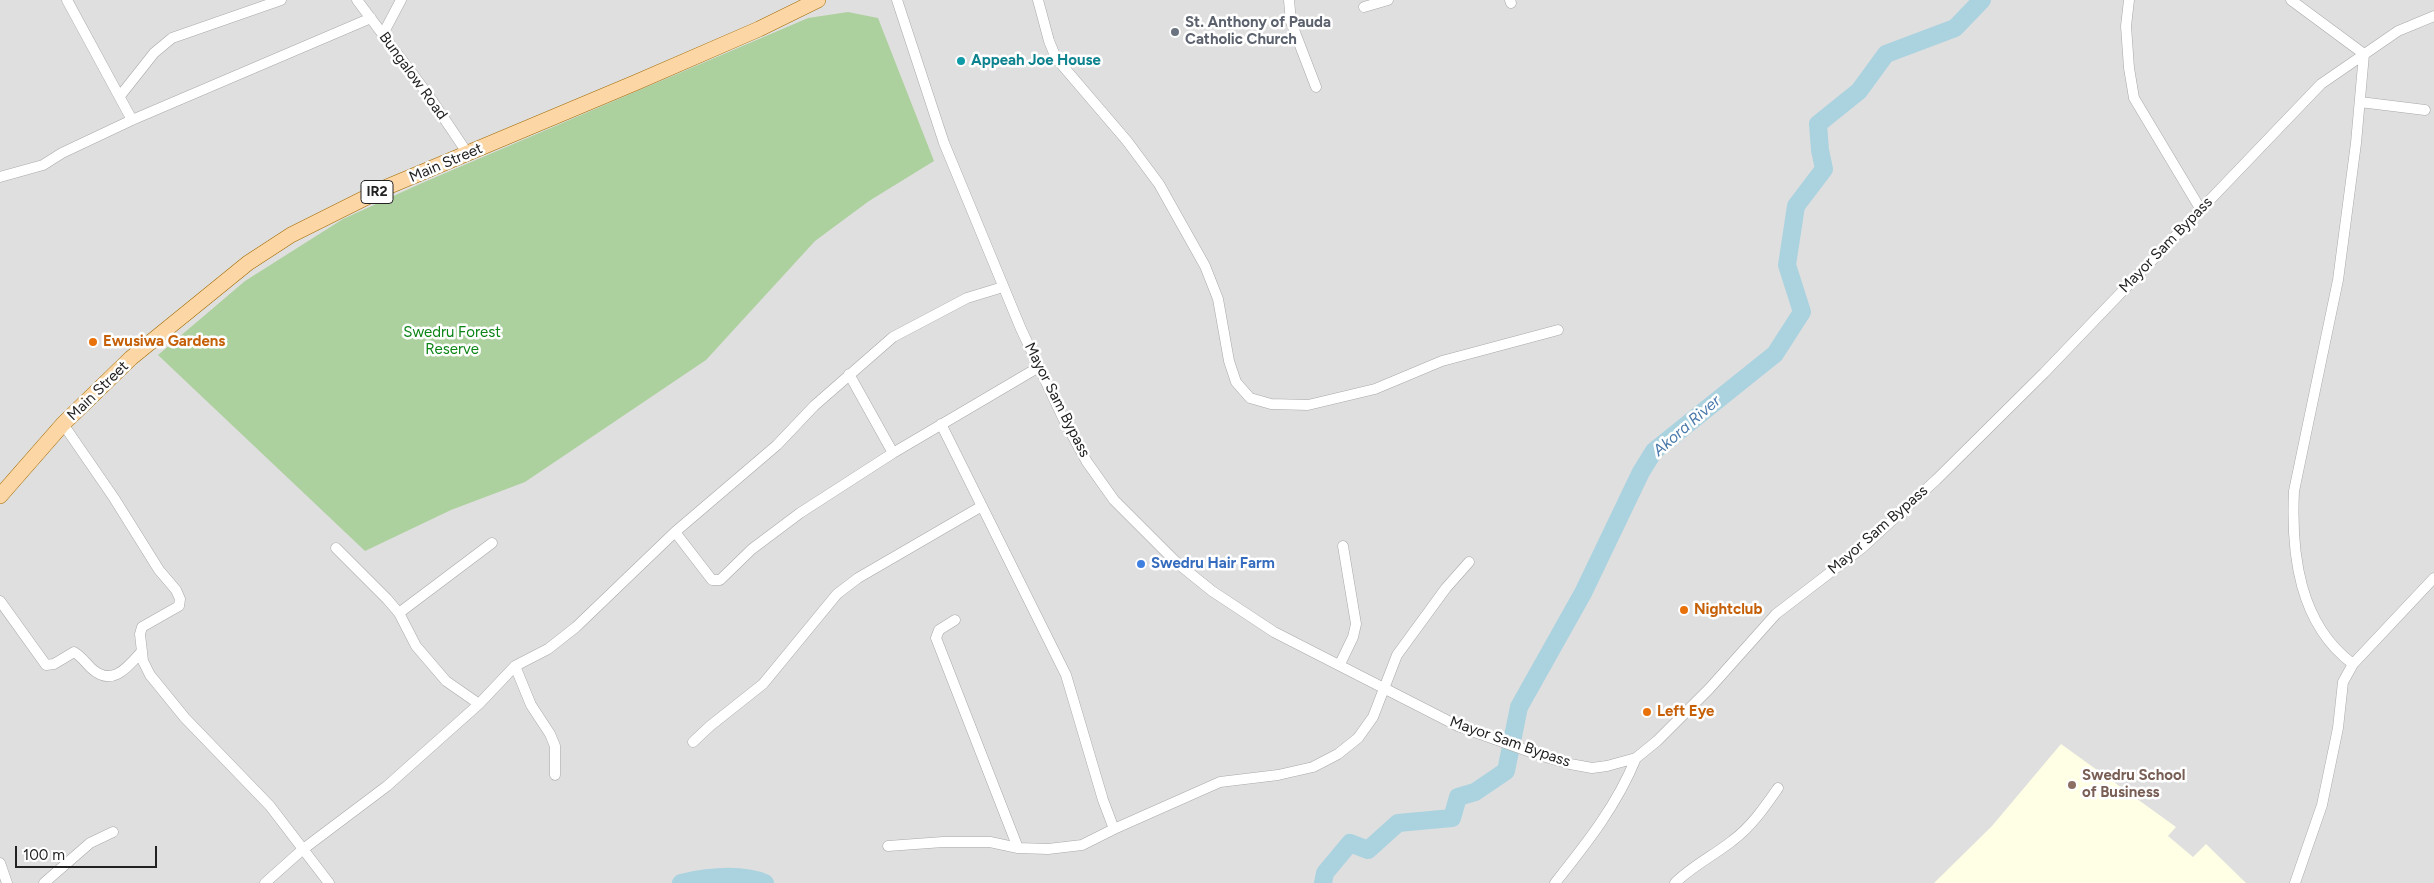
<!DOCTYPE html>
<html>
<head>
<meta charset="utf-8">
<style>
	body { margin:0 }
	#map { position:relative; width:2434px; height:883px; overflow:hidden; background:#f2efe9; font-family:Figtree,sans-serif }
	canvas { display:block }
	.scale { position:absolute; left:15px; top:846px; width:142px; height:22px; box-sizing:border-box; border:2px solid #222; border-top:0; padding-left:6px; font-size:15px; line-height:18px; white-space:nowrap; color:#222; -webkit-text-stroke:4px #fff; paint-order:stroke }
</style>
</head>
<body>
<div id="map">
<canvas width="2434" height="883"></canvas>
<div class="scale">100 m</div>
</div>
<script>
const context = document.querySelector('canvas').getContext('2d');
context.lineJoin = 'round';
function fill(path, color) {
  context.fillStyle = color;
  context.fill(path, 'evenodd');
}
function stroke(path, color, width, dash) {
  context.strokeStyle = color;
  context.lineWidth = width;
  context.lineCap = dash ? 'butt' : 'round';
  context.setLineDash(dash || []);
  context.stroke(path);
}
function write(font, color, halo, rows, align = 'center') {
  context.font = font + ' Figtree,sans-serif';
  context.lineWidth = 5;
  context.setLineDash([]);
  context.textBaseline = 'middle';
  context.strokeStyle = halo;
  context.fillStyle = color;
  for (const [text, x, y, turn = 0] of rows) {
    context.save();
    context.translate(x, y);
    context.rotate((+turn || 0) * Math.PI / 180);
    context.textAlign = isNaN(turn) ? turn : align;
    if (halo) context.strokeText(text, 0, 0);
    context.fillText(text, 0, 0);
    context.restore();
  }
}
fill(new Path2D(`
	M0 0H2434V883H0Z`), '#e0dfdf');
fill(new Path2D(`
	M2061 744 2176 827 2168 836 2193 857 2206 844 2246 883H1934L1992 826Z`), '#ffffe5');
fill(new Path2D(`
	M848 12 878 18 934 161 869 201 815 241 706 360 525 482 451 510 365 551 158 355 245 281 343 219 422 183 808 18Z`), '#add19e');
stroke(new Path2D(`
	M681 883C707 877 740 873 765 883
	M1323 883 1325 873 1350 843 1368 850 1398 823 1452 818 1458 797 1475 792 1506 771 1519 707 1583 593 1641 472 1654 451 1775 354 1802 312 1787 265 1796 206 1824 169 1820 150 1818 124 1859 91 1886 54 1955 28 1982 0`), '#aad3df', 18);
const street = new Path2D(`
	M67 0 132 120
	M357 0 429 96 468 154
	M897 0 944 143 1021 329 1064 420 1087 462 1114 500 1176 562 1212 591 1274 632 1458 726 1539 755 1570 764 1592 768 1607 766 1636 758 1657 741 1709 689 1776 614 1862 548 1936 480 2044 373 2321 84 2398 31 2434 16
	M1038 0 1049 41 1056 58 1127 141 1159 184 1205 266 1218 299 1229 361 1236 382 1250 398 1271 404 1308 405 1375 389 1442 361 1558 330
	M1289 0 1291 22 1316 87
	M1510 0 1511 3
	M2129 0 2126 26 2129 68 2134 98 2201 210
	M2291 0 2364 54 2356 143 2338 280 2294 491C2291 554 2299 624 2353 664
	M1364 7 1388 0
	M383 34 401 0
	M120 96 154 53 172 38 281 0
	M2360 102 2425 110
	M0 177 43 165 62 153 132 120 371 18
	M849 374 893 453
	M63 424 114 498 159 570 176 590 180 599 179 606 142 627 140 634 143 661 150 675 185 718 270 806 329 883
	M941 424 1066 675 1103 800 1114 829 1220 782 1278 775 1313 767 1338 754 1358 738 1373 717 1397 655 1446 588 1469 562
	M675 532 712 580H720L752 549 800 513 893 453 1039 367
	M336 548 387 599 399 613 416 646 446 681 479 704
	M0 601 46 665 54 664 74 652C81 656 85 662 91 668 112 688 128 667 142 651
	M399 613 492 543
	M955 620 939 630 936 638 1018 848
	M1340 664 1353 637 1356 624 1343 546
	M515 666 531 705 550 734 555 746V775
	M693 742 710 726 763 684 837 594 858 578 982 506
	M888 846 943 842H990L1018 848 1048 849 1082 845 1114 829
	M0 863 7 883
	M44 883 90 843 113 832
	M265 883 302 850 387 786 479 704 515 666 548 649 576 627 675 532 777 445 814 406 893 337 967 298 1003 287
	M1555 883C1587 843 1617 805 1636 758
	M1675 883C1692 866 1713 856 1732 841 1751 827 1764 808 1778 788
	M2295 883 2322 805 2338 728 2343 682 2353 664 2434 578`);
const primary = new Path2D(`
	M0 496 63 424 131 358 248 263 291 235 387 187 637 82 759 29 818 0`);
stroke(street, '#a9a9a9', 11);
stroke(primary, '#a06b00', 16);
stroke(street, '#fff', 10);
stroke(primary, '#fcd6a4', 15);
for (const [x, y, r, color] of [
	[1175,32,5,"#6b7280"],
	[961,61,5,"#0f9aa8"],
	[93,342,5,"#e8710a"],
	[1141,564,5,"#3f7fe0"],
	[1684,610,5,"#e8710a"],
	[1647,712,5,"#e8710a"],
	[2072,785,5,"#8d6e63"]
]) {
  const dot = new Path2D();
  dot.arc(x, y, r, 0, 2 * Math.PI);
  context.fillStyle = color;
  context.fill(dot);
  stroke(dot, '#fff', 2);
}
for (const [x, y, w] of [
	[377,192,32]
]) {
  const box = new Path2D();
  box.roundRect(x - w / 2, y - 11.5, w, 23, 4);
  context.fillStyle = '#fff';
  context.fill(box);
  stroke(box, '#222', 1);
}
write('bold 14px', '#222', null, [
	["IR2",377,192]
]);
write('bold 15px', '#5b616d', '#fff', [
	["St. Anthony of Pauda",1185,23],
	["Catholic Church",1185,40]
], 'left');
write('bold 15px', '#0d838f', '#fff', [
	["Appeah Joe House",971,61]
], 'left');
write('15px', '#222', '#fff', [
	["Bungalow Road",413,76,54],
	["Main Street",446,163,-23],
	["Mayor Sam Bypass",2166,245,-46],
	["Main Street",98,391,-44],
	["Mayor Sam Bypass",1057,400,63],
	["Mayor Sam Bypass",1878,530,-41],
	["Mayor Sam Bypass",1510,742,19]
]);
write('15px', '#0c8416', '#fff', [
	["Swedru Forest",452,333],
	["Reserve",452,350]
]);
write('bold 15px', '#c56008', '#fff', [
	["Ewusiwa Gardens",103,342],
	["Nightclub",1694,610],
	["Left Eye",1657,712]
], 'left');
write('bold 15px', '#366cbe', '#fff', [
	["Swedru Hair Farm",1151,564]
], 'left');
write('bold 15px', '#785e54', '#fff', [
	["Swedru School",2082,776],
	["of Business",2082,793]
], 'left');
write('italic 16px', '#4a7aab', '#fff', [
	["Akora River",1687,426,-41]
]);
</script>
</body>
</html>
